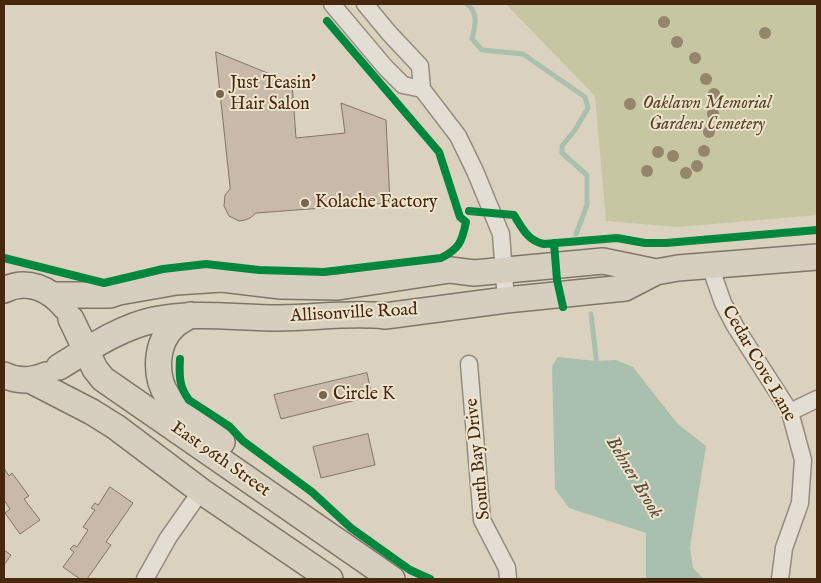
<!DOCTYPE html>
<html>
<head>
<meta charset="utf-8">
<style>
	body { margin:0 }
	#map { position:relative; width:821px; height:583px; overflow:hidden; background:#dad2be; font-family:"IM FELL English",serif }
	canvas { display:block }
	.frame { position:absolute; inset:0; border:5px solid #46280f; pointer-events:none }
</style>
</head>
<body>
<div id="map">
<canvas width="821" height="583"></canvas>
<div class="frame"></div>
</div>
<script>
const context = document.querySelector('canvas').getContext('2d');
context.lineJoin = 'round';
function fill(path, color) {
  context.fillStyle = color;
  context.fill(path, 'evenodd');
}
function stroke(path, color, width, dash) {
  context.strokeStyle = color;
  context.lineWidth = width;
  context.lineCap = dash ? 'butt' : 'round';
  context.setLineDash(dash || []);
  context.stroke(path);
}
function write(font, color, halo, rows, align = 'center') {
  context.font = font + ' "IM FELL English",serif';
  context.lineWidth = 4;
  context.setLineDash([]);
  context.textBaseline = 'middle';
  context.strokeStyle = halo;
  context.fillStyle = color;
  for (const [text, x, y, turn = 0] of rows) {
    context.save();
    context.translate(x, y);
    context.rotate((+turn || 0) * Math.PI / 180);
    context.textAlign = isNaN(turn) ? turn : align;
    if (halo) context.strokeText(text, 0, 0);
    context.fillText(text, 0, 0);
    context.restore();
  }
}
fill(new Path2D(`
	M506 4H817V215L678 227 606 221 595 96Z`), '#c6c6a2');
fill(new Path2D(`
	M558 357 597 361 616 360 633 367 677 423 706 446 690 547 693 568 704 579H646V533L569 508 555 489 552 366Z`), '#aac0af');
stroke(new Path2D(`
	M467 4C479 13 475 26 472 39L482 50 523 54 585 97 588 108 575 130 562 146V153L587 175V205L576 234
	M591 314 597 366`), '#aac0af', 5);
const building = new Path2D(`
	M216 52 292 83 296 138 345 133 341 103 386 120 390 203 256 213 250 218 245 220 239 221 229 216 224 206 225 195 230 189Z
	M367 373 372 396 281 419 274 395Z
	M368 434 375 465 321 478 313 447Z
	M4 468 9 476 12 473 29 496 24 499 40 520 20 534 5 513 10 509 4 500Z
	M110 487 133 503 106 542 111 545 87 579H80L63 567 74 552 70 549 74 545 77 547 88 530 83 527 95 510 91 508 95 503 98 505Z
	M4 550 11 555 4 565Z`);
fill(building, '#c8b9a9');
stroke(building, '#7f7668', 1);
const minor = new Path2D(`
	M332 4 385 67 403 85 422 89
	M365 4 389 33 420 66 422 89 458 136 475 171 501 234 506 300
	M710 266 723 303 735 326 790 412 803 460 800 503 784 548 780 579
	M469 364 482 520 507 568 508 579
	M790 412 817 399
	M145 579 168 538 201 491`);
const primary = new Path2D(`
	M4 290C27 278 50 289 65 307
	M53 295H110L119 292 176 282 222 279 281 286 338 287 450 270 474 273 603 261 656 272
	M190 315C185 319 178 322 174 326 155 343 154 377 168 397 180 414 205 430 222 442
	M71 319 95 369 103 379 392 579
	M59 367C89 349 118 328 154 320 195 311 237 318 279 318 314 318 350 312 385 316L506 300 625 288 656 272 678 268 817 257
	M4 375C18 382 32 381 46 375
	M30 380 92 412 116 427 201 491 330 579`);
stroke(minor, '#958c7e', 19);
stroke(primary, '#7f7668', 28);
stroke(minor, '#e2ded4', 16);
stroke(primary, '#d6cfc0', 25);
stroke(new Path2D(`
	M469 211 514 215C522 228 528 241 544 244L617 238 645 243H666L817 230
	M554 243 557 280 563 307
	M4 258 104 283 163 269 206 264 259 270 324 272 441 258C459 249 462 242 466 222L460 217 439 152 327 21
	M180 359C179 375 179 387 189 400L229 426 243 441 312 492 351 528 410 570 430 579`), '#00873e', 8);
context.fillStyle = '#95856c';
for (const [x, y] of [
	[664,22],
	[765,33],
	[677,42],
	[695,58],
	[706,79],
	[714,94],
	[630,104],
	[713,114],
	[709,132],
	[704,151],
	[658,152],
	[673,156],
	[697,166],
	[647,171],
	[686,173]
]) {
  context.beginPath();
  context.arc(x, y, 6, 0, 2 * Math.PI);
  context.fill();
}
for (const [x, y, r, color] of [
	[220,94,5,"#7a644c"],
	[305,203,5,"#7a644c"],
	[323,395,5,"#7a644c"]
]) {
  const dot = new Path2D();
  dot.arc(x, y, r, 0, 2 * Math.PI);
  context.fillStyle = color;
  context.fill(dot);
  stroke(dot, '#eee4ce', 2);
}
write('18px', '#46280f', '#eee4ce', [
	["Just Teasin'",230,84],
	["Hair Salon",230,105],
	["Kolache Factory",315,203],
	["Circle K",333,395]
], 'left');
write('italic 18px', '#5c4628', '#eee4ce', [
	["Oaklawn Memorial",707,104],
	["Gardens Cemetery",707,125]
]);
write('18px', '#46280f', '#eee4ce', [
	["Allisonville Road",354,314,-3],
	["Cedar Cove Lane",758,364,60],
	["South Bay Drive",479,459,-96],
	["East 96th Street",220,460,35]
]);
write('italic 19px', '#5a4c36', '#eee4ce', [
	["Behner Brook",633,478,59]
]);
</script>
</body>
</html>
